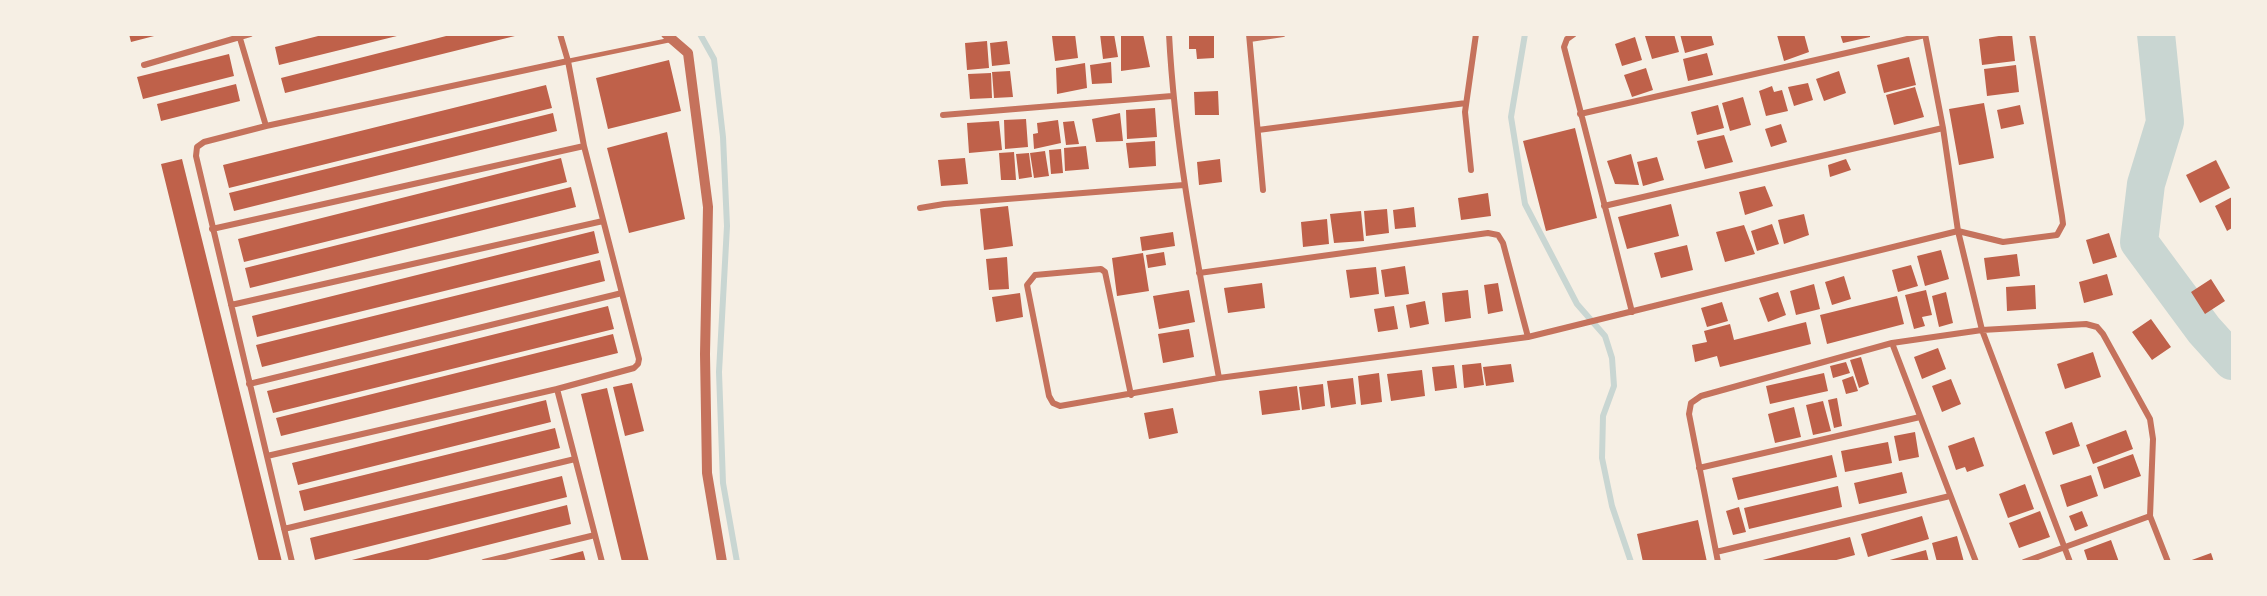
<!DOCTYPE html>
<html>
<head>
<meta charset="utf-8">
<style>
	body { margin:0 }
	#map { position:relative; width:2267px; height:596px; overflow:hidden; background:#f6efe4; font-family:"IBM Plex Serif",serif }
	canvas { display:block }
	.frame { position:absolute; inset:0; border:36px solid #f6efe4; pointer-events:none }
</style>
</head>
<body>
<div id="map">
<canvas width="2267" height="596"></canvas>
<div class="frame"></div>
</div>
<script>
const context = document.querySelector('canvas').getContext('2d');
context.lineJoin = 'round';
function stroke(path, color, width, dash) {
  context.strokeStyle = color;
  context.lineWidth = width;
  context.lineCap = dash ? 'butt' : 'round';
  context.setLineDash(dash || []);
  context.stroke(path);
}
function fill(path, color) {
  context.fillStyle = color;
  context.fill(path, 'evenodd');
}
stroke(new Path2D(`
	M700 34 714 59 723 137 727 226 719 372 723 483 737 562
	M1525 34 1511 117 1525 204 1577 304 1605 336 1612 358 1614 386 1603 416 1602 458 1612 506 1631 562`), '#c9d6d2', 6);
stroke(new Path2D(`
	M2156 34 2165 122 2146 184 2139 242 2204 330 2232 361`), '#c9d6d2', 38);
fill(new Path2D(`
	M129 34H158V35L131 42Z
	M326 34H400L401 35 279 65 275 47Z
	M454 34 519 35 285 93 281 78Z
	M1075 34 1078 58 1055 61 1052 36Z
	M1100 34H1114L1118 57 1103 59Z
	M1121 34H1143L1150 67 1121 71Z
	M1189 34H1214V58L1197 59 1196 49H1189Z
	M1652 34H1674L1679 52 1652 59 1645 36Z
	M1680 34H1711L1714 45 1685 53Z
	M1804 34 1809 52 1784 61 1777 35Z
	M1840 34H1870V37L1843 43Z
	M2012 34 2015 61 1982 65 1979 39Z
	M1635 37 1642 60 1622 66 1615 44Z
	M987 41 989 68 967 70 965 43Z
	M1007 41 1010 64 992 66 990 43Z
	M1707 53 1713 75 1688 81 1683 59Z
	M229 54 234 76 143 99 137 77Z
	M1909 57 1916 85 1884 93 1877 65Z
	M669 60 681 111 608 129 596 78Z
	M1111 62 1112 83 1092 84 1090 65Z
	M1085 63 1087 88 1057 94 1056 68Z
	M2016 65 2019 92 1987 96 1984 69Z
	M1646 68 1653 90 1632 97 1624 75Z
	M1010 71 1013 97 994 98 992 72Z
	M1839 71 1846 93 1824 101 1816 79Z
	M991 73 992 98 970 99 968 74Z
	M1808 83 1813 100 1794 106 1788 87Z
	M236 84 240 101 161 121 157 104Z
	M546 85 552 108 229 188 223 165Z
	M1772 86 1774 92 1782 90 1788 111 1766 116 1759 91Z
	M1915 87 1924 117 1894 125 1886 95Z
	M1218 91 1219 115H1195L1194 92Z
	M1743 97 1751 125 1730 131 1722 103Z
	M1984 103 1994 158 1959 165 1949 109Z
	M1718 105 1724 128 1697 135 1691 112Z
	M2020 105 2024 124 2001 129 1997 110Z
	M1155 108 1157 137 1127 139 1126 110Z
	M553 113 557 131 234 211 229 193Z
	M1120 113 1123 141 1096 142 1092 119Z
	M1026 119 1028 147 1005 149 1004 120Z
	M1058 120 1061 143 1034 149 1033 134 1038 133 1037 123Z
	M999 121 1002 150 969 153 967 123Z
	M1074 121 1079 144 1066 145 1063 122Z
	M1781 124 1787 142 1771 147 1765 129Z
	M1575 128 1597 218 1546 231 1523 141Z
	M667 132 685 219 629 233 607 148Z
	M1724 135 1733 162 1705 169 1697 141Z
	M1155 141 1156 166 1129 168 1126 143Z
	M1086 146 1089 169 1065 171 1064 148Z
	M1061 149 1063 173 1051 174 1049 150Z
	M1045 151 1049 176 1034 178 1030 153Z
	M1014 152 1016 180H1001L999 153Z
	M1029 153 1032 177 1019 179 1016 154Z
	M1631 154 1639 185 1615 184 1607 161Z
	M1657 157 1664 180 1643 186 1637 162Z
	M561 158 567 182 244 262 238 239Z
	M965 158 968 184 941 186 938 160Z
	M182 159 282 562H259L161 164Z
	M1220 159 1222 182 1199 185 1197 162Z
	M1846 159 1851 170 1830 177 1828 165Z
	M2216 160 2230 188 2200 203 2186 175Z
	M1765 186 1773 206 1745 215 1739 192Z
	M571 187 576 207 250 288 245 268Z
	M1488 193 1491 216 1461 220 1458 198Z
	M2232 197V228L2227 231 2215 206Z
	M1671 204 1679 236 1627 249 1618 217Z
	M1008 206 1013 246 984 250 980 209Z
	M1414 207 1416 227 1395 229 1393 210Z
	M1387 209 1389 233 1366 236 1364 211Z
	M1361 211 1364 241 1334 243 1330 214Z
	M1804 214 1809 235 1784 244 1778 220Z
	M1327 219 1329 244 1303 247 1301 222Z
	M1772 224 1779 244 1757 251 1751 231Z
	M1744 225 1755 254 1725 262 1716 232Z
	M594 231 599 253 257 337 252 316Z
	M1173 232 1175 246 1142 251 1140 237Z
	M2109 233 2117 257 2093 264 2086 240Z
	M1687 245 1693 270 1661 278 1654 253Z
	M1941 250 1949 279 1925 286 1917 256Z
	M1164 252 1166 265 1148 268 1146 255Z
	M1143 253 1149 291 1117 296 1112 258Z
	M2017 254 2020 276 1987 280 1984 258Z
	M1007 257 1009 289 989 290 986 259Z
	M600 260 605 281 262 367 256 345Z
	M1911 265 1918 286 1898 292 1892 270Z
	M1405 266 1409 294 1385 297 1381 270Z
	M1376 267 1379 294 1350 298 1346 270Z
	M2107 274 2113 295 2084 303 2079 282Z
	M1844 276 1851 299 1832 305 1825 282Z
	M2211 279 2225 301 2205 314 2191 292Z
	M1262 283 1265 308 1228 313 1224 288Z
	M1498 283 1503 311 1488 314 1484 285Z
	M1814 284 1820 309 1796 315 1790 291Z
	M2035 285 2036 309 2007 311 2006 287Z
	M1189 290 1195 322 1159 329 1153 296Z
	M1468 290 1471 318 1445 322 1442 293Z
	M1926 290 1932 315 1922 317 1925 326 1914 329 1905 295Z
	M1778 292 1786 315 1768 322 1759 298Z
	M1946 292 1953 323 1939 327 1932 296Z
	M1020 293 1023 317 996 322 992 297Z
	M1897 296 1904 324 1827 344 1820 315Z
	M1425 301 1429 324 1410 328 1406 305Z
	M1722 302 1728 321 1707 327 1701 308Z
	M608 306 614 329 273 413 267 391Z
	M1394 306 1398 329 1378 332 1374 309Z
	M2151 319 2171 347 2152 360 2132 332Z
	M1806 322 1811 344 1720 367 1717 356 1695 362 1692 345 1707 342 1704 331 1730 324 1734 340Z
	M1189 329 1194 357 1163 363 1158 334Z
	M613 334 618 353 281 436 276 418Z
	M1938 348 1946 369 1922 379 1914 357Z
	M2093 352 2101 377 2065 389 2057 364Z
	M1861 357 1869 384 1859 388 1850 360Z
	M1846 362 1850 373 1833 378 1830 366Z
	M1481 363 1484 385 1464 388 1462 365Z
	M1511 364 1514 382 1486 386 1483 367Z
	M1454 365 1457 388 1435 391 1432 367Z
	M1422 370 1425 396 1391 401 1387 374Z
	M1379 373 1382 402 1361 405 1358 376Z
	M1824 373 1828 391 1770 404 1766 386Z
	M1853 376 1858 391 1846 394 1842 380Z
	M1353 378 1356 404 1331 408 1327 381Z
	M1951 379 1961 404 1942 412 1932 386Z
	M632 383 644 431 625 436 613 387Z
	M1323 384 1325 406 1302 410 1299 387Z
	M1297 386 1300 410 1262 415 1259 391Z
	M607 388 649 562H622L581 394Z
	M1837 398 1842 426 1834 428 1828 400Z
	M546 400 551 422 298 485 292 463Z
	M1823 401 1831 431 1813 435 1806 405Z
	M1794 407 1801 437 1775 443 1768 414Z
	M1173 408 1178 433 1149 439 1144 413Z
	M2072 422 2080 446 2053 455 2045 432Z
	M555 428 560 448 304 511 299 491Z
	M2126 430 2133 449 2093 464 2086 445Z
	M1915 432 1919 457 1899 461 1894 436Z
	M1974 437 1984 466 1967 472 1965 467 1956 470 1948 446Z
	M1888 442 1892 463 1845 472 1841 451Z
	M2133 454 2141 476 2104 489 2097 467Z
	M1832 455 1837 477 1738 500 1732 478Z
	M1902 472 1907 493 1859 504 1854 483Z
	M2091 475 2098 496 2067 507 2060 485Z
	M562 476 567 497 315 560 310 538Z
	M2025 484 2034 509 2008 518 1999 494Z
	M1838 486 1842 507 1749 529 1744 508Z
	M567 505 571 524 420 562H344Z
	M1739 507 1746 532 1733 535 1726 511Z
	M2040 511 2050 537 2019 548 2009 523Z
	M2082 511 2088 526 2075 531 2069 516Z
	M1922 516 1929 539 1868 557 1861 534Z
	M1698 520 1707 562H1643L1637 534Z
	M1957 536 1964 562H1937L1932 543Z
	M1850 537 1855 555 1829 562H1755Z
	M2111 540 2119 562H2088L2084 550Z
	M1926 550 1929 562H1886V561Z
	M583 551 586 562H545V561Z
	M2211 553 2214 562H2189V561Z`), '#bf614a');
stroke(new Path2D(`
	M568 61 670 40`), '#c5725c', 4.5);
stroke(new Path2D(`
	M560 34 568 61 584 146 639 359 638 364 634 368 557 389 602 562
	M1169 34C1175 151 1198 264 1219 378
	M1249 34 1263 190
	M1574 34 1567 39 1564 47 1632 312
	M1925 34 1943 128 1958 231 1982 330 2070 562
	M239 35 266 126
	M1250 39 1283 34
	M144 65 250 34
	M1580 114 1925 35
	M943 115 1172 96
	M1258 130 1466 103
	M1471 170 1465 112 1476 34
	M1604 206 1943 128
	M920 208 944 204 1184 185
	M212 229 584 146
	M1199 273 1488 233 1498 235 1503 243 1528 337
	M231 305 603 221
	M1892 343 1976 562
	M249 384 622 293
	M1131 395 1105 272 1101 269 1035 275 1027 285 1049 396 1053 403 1060 406 1219 378 1528 337 1958 231 2003 242 2057 235 2063 224 2062 216 2032 34
	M267 456 557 389
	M1699 468 1920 417
	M284 529 575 459
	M1716 552 1950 496
	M292 562 196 156 197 147 204 142 266 126 568 61
	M484 562 595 535
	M1718 562 1689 414 1691 403 1701 396 1892 343 1982 330 2086 324 2097 327 2103 334 2150 419 2153 439 2150 516 2168 562
	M2024 562 2150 516`), '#c5725c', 6);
stroke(new Path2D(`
	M666 34 688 53 708 207 705 354 707 473 722 562`), '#c5725c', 10);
</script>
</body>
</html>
